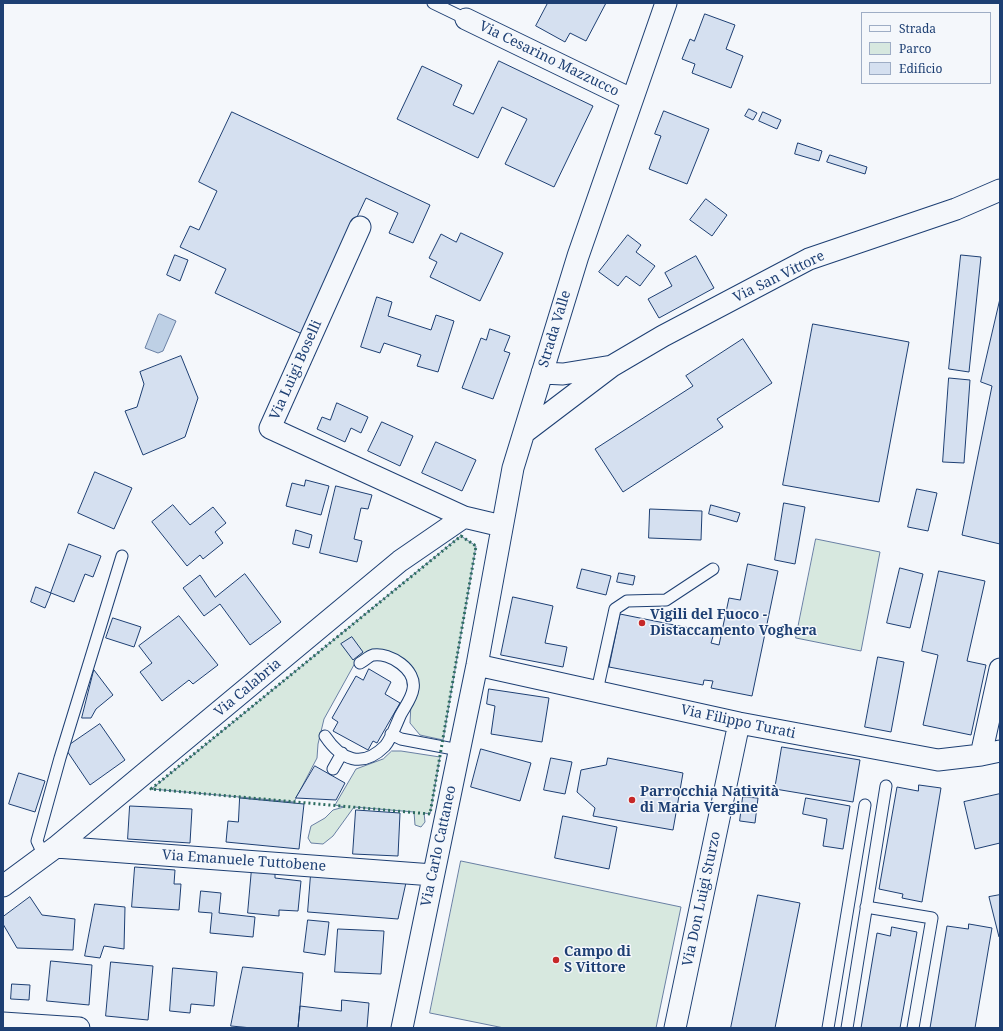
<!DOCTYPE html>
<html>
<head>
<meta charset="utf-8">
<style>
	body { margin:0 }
	#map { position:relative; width:1003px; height:1031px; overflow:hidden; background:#f4f7fb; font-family:"Noto Serif",serif }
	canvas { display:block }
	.frame { position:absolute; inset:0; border:4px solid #1d3f73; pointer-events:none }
	.legend { position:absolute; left:861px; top:12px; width:130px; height:72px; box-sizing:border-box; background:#f4f7fb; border:1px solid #9eadc5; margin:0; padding:5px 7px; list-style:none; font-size:12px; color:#1d3f73 }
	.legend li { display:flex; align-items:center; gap:8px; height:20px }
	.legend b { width:20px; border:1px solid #9eadc5 }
</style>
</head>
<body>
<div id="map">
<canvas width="1003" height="1031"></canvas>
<div class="frame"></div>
<ul class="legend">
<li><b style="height:5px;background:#f4f7fb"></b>Strada</li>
<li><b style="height:11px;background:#d7e8df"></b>Parco</li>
<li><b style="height:11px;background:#d5e0f0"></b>Edificio</li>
</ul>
</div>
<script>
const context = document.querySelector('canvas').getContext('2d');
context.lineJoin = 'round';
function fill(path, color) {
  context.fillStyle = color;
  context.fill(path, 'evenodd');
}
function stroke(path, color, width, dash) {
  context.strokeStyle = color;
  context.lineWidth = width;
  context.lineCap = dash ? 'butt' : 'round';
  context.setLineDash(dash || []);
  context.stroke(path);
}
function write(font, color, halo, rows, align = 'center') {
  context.font = font + ' "Noto Serif",serif';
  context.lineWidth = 3;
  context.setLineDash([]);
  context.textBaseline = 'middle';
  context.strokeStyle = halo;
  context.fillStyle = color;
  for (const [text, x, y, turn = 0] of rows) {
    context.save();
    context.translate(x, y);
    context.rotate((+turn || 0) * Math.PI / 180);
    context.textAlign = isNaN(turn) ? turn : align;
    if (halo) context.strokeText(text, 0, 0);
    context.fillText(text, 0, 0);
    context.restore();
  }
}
const green = new Path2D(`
	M461 536 476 546 443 740 420 735 410 723 411 703 407 684 406 664 374 652 355 663 324 719 318 744 317 758 294 802 152 789Z
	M816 539 880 552 861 651 796 638Z
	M392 751H401L440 757 430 814 424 813 425 822 421 827 415 825 414 812 354 807 333 836 323 844 311 843 308 838 311 826 325 818 333 810 344 807 335 805 356 769 383 759Z
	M461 861 681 907 656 1028H504L430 1013Z`);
fill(green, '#d7e8df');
stroke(green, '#687fa3', 1);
const water = new Path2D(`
	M160 314 176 321 163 351 158 353 145 348 158 315Z`);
fill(water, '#bed0e5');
stroke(water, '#687fa3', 1);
const building = new Path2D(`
	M548 3H606L586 41 570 33 565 42 536 26Z
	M705 14 735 25 726 49 743 56 731 88 692 73 695 64 682 59 690 39 694 41Z
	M499 61 593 106 554 187 505 164 527 119 502 107 478 158 397 119 422 66 462 85 453 105 473 114Z
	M749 109 757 113 753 120 745 116Z
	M664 111 709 129 687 184 649 169 661 136 655 134Z
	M232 112 430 205 413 243 389 233 398 213 366 198 302 334 215 293 226 269 180 247 190 226 199 230 217 191 199 182Z
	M763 112 781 120 777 129 759 121Z
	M798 143 822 151 819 161 795 154Z
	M830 155 867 167 865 174 827 162Z
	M706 199 727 215 712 236 690 220Z
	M461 233 503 253 480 301 430 277 437 262 429 258 441 234 456 242Z
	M628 235 641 245 636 252 655 266 640 286 626 276 618 286 599 272Z
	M175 255 188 260 180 281 167 275Z
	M961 255 981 257 969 372 949 369Z
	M696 256 714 288 659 318 648 299 672 286 665 273Z
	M377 297 392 302 388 316 431 330 436 315 454 321 438 372 417 366 421 355 384 343 380 353 361 347Z
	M1000 299V544L962 535 992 386 981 382Z
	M813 324 909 342 879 502 783 485Z
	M490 329 510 336 504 351 510 353 493 399 462 388 481 338 486 340Z
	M743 339 772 383 717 419 723 427 623 492 595 449 693 386 686 376Z
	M181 356 198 398 185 437 143 455 125 411 137 407 144 384 140 372Z
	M949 378 970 380 964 463 943 462Z
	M337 403 368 417 361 433 351 428 345 442 317 429 322 417 330 420Z
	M382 422 413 436 400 466 368 451Z
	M436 442 476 460 462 491 422 473Z
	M95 472 132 488 114 529 78 513Z
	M306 480 329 486 321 515 286 506 292 483 304 486Z
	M336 486 372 495 368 509 361 508 354 539 362 541 357 562 320 553Z
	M917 489 937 493 928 531 908 527Z
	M784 503 805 507 795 564 775 560Z
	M173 505 190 525 213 507 226 523 215 532 223 543 203 559 200 555 187 566 152 522Z
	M711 505 740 513 737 522 709 514Z
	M650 509 702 511 701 540 649 538Z
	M296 530 312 535 309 548 293 544Z
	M69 544 101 556 93 577 85 574 74 602 51 593Z
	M748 564 778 571 752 696 711 688 713 681 704 680 703 685 609 667 620 614 714 633 711 643 719 645 729 598 740 600Z
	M900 568 923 574 910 628 887 623Z
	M582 569 611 576 606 595 577 588Z
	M939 571 985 581 967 661 986 665 971 735 923 725 938 655 922 651Z
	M619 573 635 576 633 585 617 582Z
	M245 574 281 622 250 645 220 604 204 616 183 588 200 575 215 597Z
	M36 587 51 593 45 608 31 602Z
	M513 597 553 606 545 643 567 647 563 667 501 655Z
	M179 616 218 665 193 684 189 680 162 701 140 672 152 663 139 646Z
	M113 618 141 627 134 647 106 638Z
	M352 637 363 652 353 660 341 644Z
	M878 657 904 662 891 732 865 727Z
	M369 669 391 682 385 694 400 703 377 743 373 741 368 750 333 731 338 722 332 718 356 676 363 680Z
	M94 670 113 695 96 709 91 718H82Z
	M489 689 549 698 542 742 491 734 495 706 487 704Z
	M100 724 125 760 90 785 65 748Z
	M782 747 860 760 853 802 775 789Z
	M481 749 531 763 520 801 471 787Z
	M551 758 572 762 565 794 544 790Z
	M608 758 683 773 673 830 593 816 595 808 577 792 581 770 606 765Z
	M315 766 345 783 336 800 296 798Z
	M19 773 45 781 35 812 9 804Z
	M919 785 941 788 922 902 902 898 903 894 879 889 897 787 918 791Z
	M1000 794V843L975 849 964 802Z
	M743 797 758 798 755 823 740 821Z
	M240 798 304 804 299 849 226 842 228 821 238 822Z
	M806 798 850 806 843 849 823 846 827 819 803 814Z
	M130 806 192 809 190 843 128 839Z
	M356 810 400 813 398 856 353 854Z
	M563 816 617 827 609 869 555 858Z
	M135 867 175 870 174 884H181L179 910 132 907Z
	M252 868 275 870V878L301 881 298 911 279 910V916L248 913Z
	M311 874 407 878 398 919 308 912Z
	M201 891 221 893 219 913 255 917 253 937 210 933 212 913 199 912Z
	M758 895 800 903 775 1028H731Z
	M1000 895V937H999L989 897Z
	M30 897 42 915 75 919 73 950 17 948 3 924V917Z
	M95 904 125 907 124 949 104 946 100 958 85 956Z
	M308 920 329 922 325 955 304 952Z
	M969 924 992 928 975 1028H930L947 926 968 929Z
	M892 927 917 932 900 1028H861L877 933 890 936Z
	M338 929 384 931 381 974 335 972Z
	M51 961 92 965 89 1005 47 1001Z
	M111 962 153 966 148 1020 106 1016Z
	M243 967 303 973 298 1028H252L231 1026Z
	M173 968 217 972 214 1006 191 1004 190 1013 170 1011Z
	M12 984 30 985 29 1000 11 999Z
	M342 1000 369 1003 367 1028H298L300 1006 341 1011Z`);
fill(building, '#d5e0f0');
stroke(building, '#1d3f73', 1);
const lane = new Path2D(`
	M433 3 466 19
	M597 691 615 609 627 601 666 600 713 569
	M391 734 401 739 459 750
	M325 736C341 760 362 769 385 746 391 739 396 725 400 716 404 708 412 698 413 689 417 670 390 652 373 655 369 656 364 661 360 663
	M333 769 342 753
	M44 856 37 841 60 758 122 556
	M866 907 932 918 913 1028
	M828 1028 865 805
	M847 1028 886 786`);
const street = new Path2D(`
	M466 19 631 99
	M360 227 270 428 464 517
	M612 366 663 336 809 259 956 209 1000 190
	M525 432 612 366 563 374 542 373
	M477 665 739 723 938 760 981 755 1000 751
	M981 755 1000 669
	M56 847 433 875
	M3 886 56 847 400 561 464 517 502 526
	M3 1023 79 1028
	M402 1028 477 665 513 468 578 256 666 3
	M675 1028 739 723`);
stroke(lane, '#1d3f73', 13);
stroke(street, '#1d3f73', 23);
stroke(lane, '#f4f7fb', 11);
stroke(street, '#f4f7fb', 21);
stroke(new Path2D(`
	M461 536 476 546 430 814 151 789Z`), '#2c6c60', 3, [2, 3]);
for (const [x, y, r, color] of [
	[642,623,4,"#c62828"],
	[632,800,4,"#c62828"],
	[556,960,4,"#c62828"]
]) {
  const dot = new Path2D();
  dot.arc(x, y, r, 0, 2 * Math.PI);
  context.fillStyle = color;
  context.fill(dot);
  stroke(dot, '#f4f7fb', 1.5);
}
write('14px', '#1d3f73', '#f4f7fb', [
	["Via Cesarino Mazzucco",549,59,26],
	["Via San Vittore",779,277,-26],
	["Strada Valle",555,329,-73],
	["Via Luigi Boselli",296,370,-66],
	["Via Calabria",248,688,-40],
	["Via Filippo Turati",738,722,12],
	["Via Carlo Cattaneo",439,846,-78],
	["Via Emanuele Tuttobene",244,861,4],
	["Via Don Luigi Sturzo",702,899,-78]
]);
write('bold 14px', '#1d3f73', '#f4f7fb', [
	["Vigili del Fuoco -",650,615],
	["Distaccamento Voghera",650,631],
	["Parrocchia Natività",640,792],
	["di Maria Vergine",640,808],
	["Campo di",564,952],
	["S Vittore",564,968]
], 'left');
</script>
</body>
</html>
